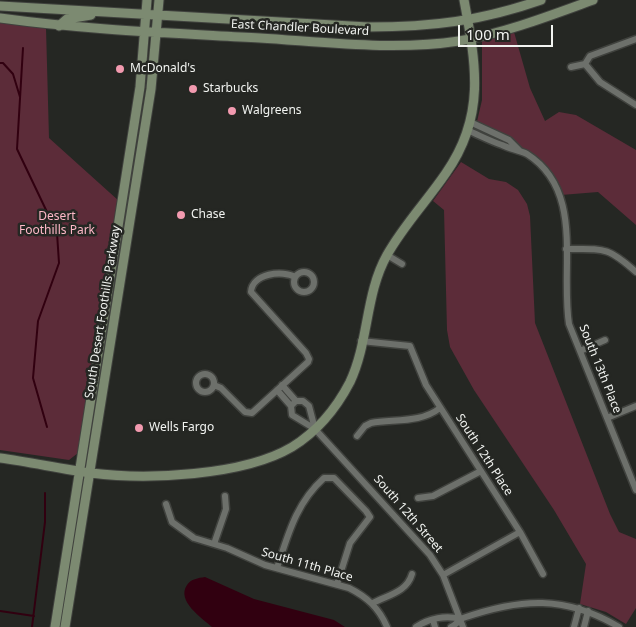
<!DOCTYPE html>
<html>
<head>
<meta charset="utf-8">
<style>
	body { margin:0 }
	#map { position:relative; width:636px; height:627px; overflow:hidden; background:#252723; font-family:"Noto Sans",sans-serif }
	canvas { display:block }
	.scale { position:absolute; left:458px; top:25px; width:95px; height:22px; box-sizing:border-box; border:2px solid #f2f4f1; border-top:0; padding-left:6px; font-size:15px; line-height:18px; white-space:nowrap; color:#f2f4f1; -webkit-text-stroke:4px #252723; paint-order:stroke }
</style>
</head>
<body>
<div id="map">
<canvas width="636" height="627"></canvas>
<div class="scale">100 m</div>
</div>
<script>
const context = document.querySelector('canvas').getContext('2d');
context.lineJoin = 'round';
function fill(path, color) {
  context.fillStyle = color;
  context.fill(path, 'evenodd');
}
function stroke(path, color, width, dash) {
  context.strokeStyle = color;
  context.lineWidth = width;
  context.lineCap = dash ? 'butt' : 'round';
  context.setLineDash(dash || []);
  context.stroke(path);
}
function write(font, color, halo, rows, align = 'center') {
  context.font = font + ' "Noto Sans",sans-serif';
  context.lineWidth = 5;
  context.setLineDash([]);
  context.textBaseline = 'middle';
  context.strokeStyle = halo;
  context.fillStyle = color;
  for (const [text, x, y, turn = 0] of rows) {
    context.save();
    context.translate(x, y);
    context.rotate((+turn || 0) * Math.PI / 180);
    context.textAlign = isNaN(turn) ? turn : align;
    if (halo) context.strokeText(text, 0, 0);
    context.fillText(text, 0, 0);
    context.restore();
  }
}
fill(new Path2D(`
	M0 22 46 28 49 138 119 201 78 453 69 460 0 450Z
	M514 32 530 88 545 121 559 112 576 115 636 150V225L598 192 561 195 549 174 520 150 475 130 482 100V41Z
	M461 162 489 179 506 182 518 190 527 204 530 216 535 323 610 514 619 532 636 539V608L626 624 606 612 580 604 586 564 554 510 474 390 450 347 447 330 444 210 433 201Z`), '#5c2c39');
fill(new Path2D(`
	M205 577 254 599 334 620 345 627H212C202 618 176 601 187 585 191 579 198 578 205 577Z`), '#310010');
stroke(new Path2D(`
	M23 48 17 149 57 233 59 263 38 321 33 378 47 427
	M0 63H3L13 74 20 97
	M0 611 34 616
	M32 627 45 522V493`), '#310010', 2);
const street = new Path2D(`
	M585 64 600 82 636 105
	M585 64 590 56 636 39
	M571 67 585 64
	M470 122 509 140 519 150
	M467 130C479 135 490 141 502 145 510 149 519 150 527 154 585 191 560 267 569 324L636 490
	M566 249C604 249 607 246 636 272
	M387 255 402 264
	M294 282a10 10 0 1 1 20 0a10 10 0 1 1-20 0Z
	M361 341 410 346 426 385 520 532 543 574
	M580 351 605 340
	M196 383a9 9 0 1 1 18 0a9 9 0 1 1-18 0Z
	M214 385 221 388 245 412 252 413 308 362 309 359 306 353 251 292C252 273 283 270 295 277
	M282 385 296 401
	M277 390 291 406
	M607 418 636 406
	M315 429 309 406 303 401H296L291 406 292 415 315 429 430 555 443 575 463 627
	M357 436 365 426 371 423C395 419 421 423 440 408
	M418 498 433 496 481 471
	M166 504 172 522 194 538 227 548 265 565 349 588C367 597 379 608 387 627
	M214 544 226 509 225 496
	M277 568C288 535 296 503 324 478H334L366 511 370 517 350 543 337 584
	M443 575 520 532
	M373 603C388 595 407 592 412 574
	M433 620 435 627
	M416 627C429 618 446 615 461 619
	M451 627C456 625 459 620 463 618 521 598 565 595 619 627
	M574 627 579 608
	M584 627 588 611`);
const secondary = new Path2D(`
	M0 6 368 27C432 27 481 21 541 0
	M0 18C86 30 173 33 260 38 325 42 394 51 459 41 505 33 549 16 593 0
	M59 26 67 19 91 15
	M0 458C30 462 61 469 91 473 147 480 243 476 292 447 318 431 336 409 350 382 369 342 365 294 387 255 403 226 427 201 446 173 486 116 476 64 464 0
	M55 627 140 87 147 0
	M65 627 151 89 159 0`);
stroke(street, '#40423e', 9);
stroke(secondary, '#40423e', 11);
stroke(street, '#6d706b', 6);
stroke(secondary, '#7c8a71', 9);
for (const [x, y, r, color] of [
	[120,69,5,"#f29aaf"],
	[193,89,5,"#f29aaf"],
	[232,111,5,"#f29aaf"],
	[181,215,5,"#f29aaf"],
	[139,428,5,"#f29aaf"]
]) {
  const dot = new Path2D();
  dot.arc(x, y, r, 0, 2 * Math.PI);
  context.fillStyle = color;
  context.fill(dot);
  stroke(dot, '#252723', 2);
}
write('12px', '#f2f4f1', '#252723', [
	["East Chandler Boulevard",300,28,3],
	["South Desert Foothills Parkway",103,312,-81],
	["South 13th Place",600,369,68],
	["South 12th Place",484,455,57],
	["South 12th Street",408,514,49],
	["South 11th Place",307,565,16]
]);
write('12px', '#f2f4f1', '#252723', [
	["McDonald's",130,69],
	["Starbucks",203,89],
	["Walgreens",242,111],
	["Chase",191,215],
	["Wells Fargo",149,428]
], 'left');
write('12px', '#fdb8c7', '#252723', [
	["Desert",57,217],
	["Foothills Park",57,231]
]);
</script>
</body>
</html>
